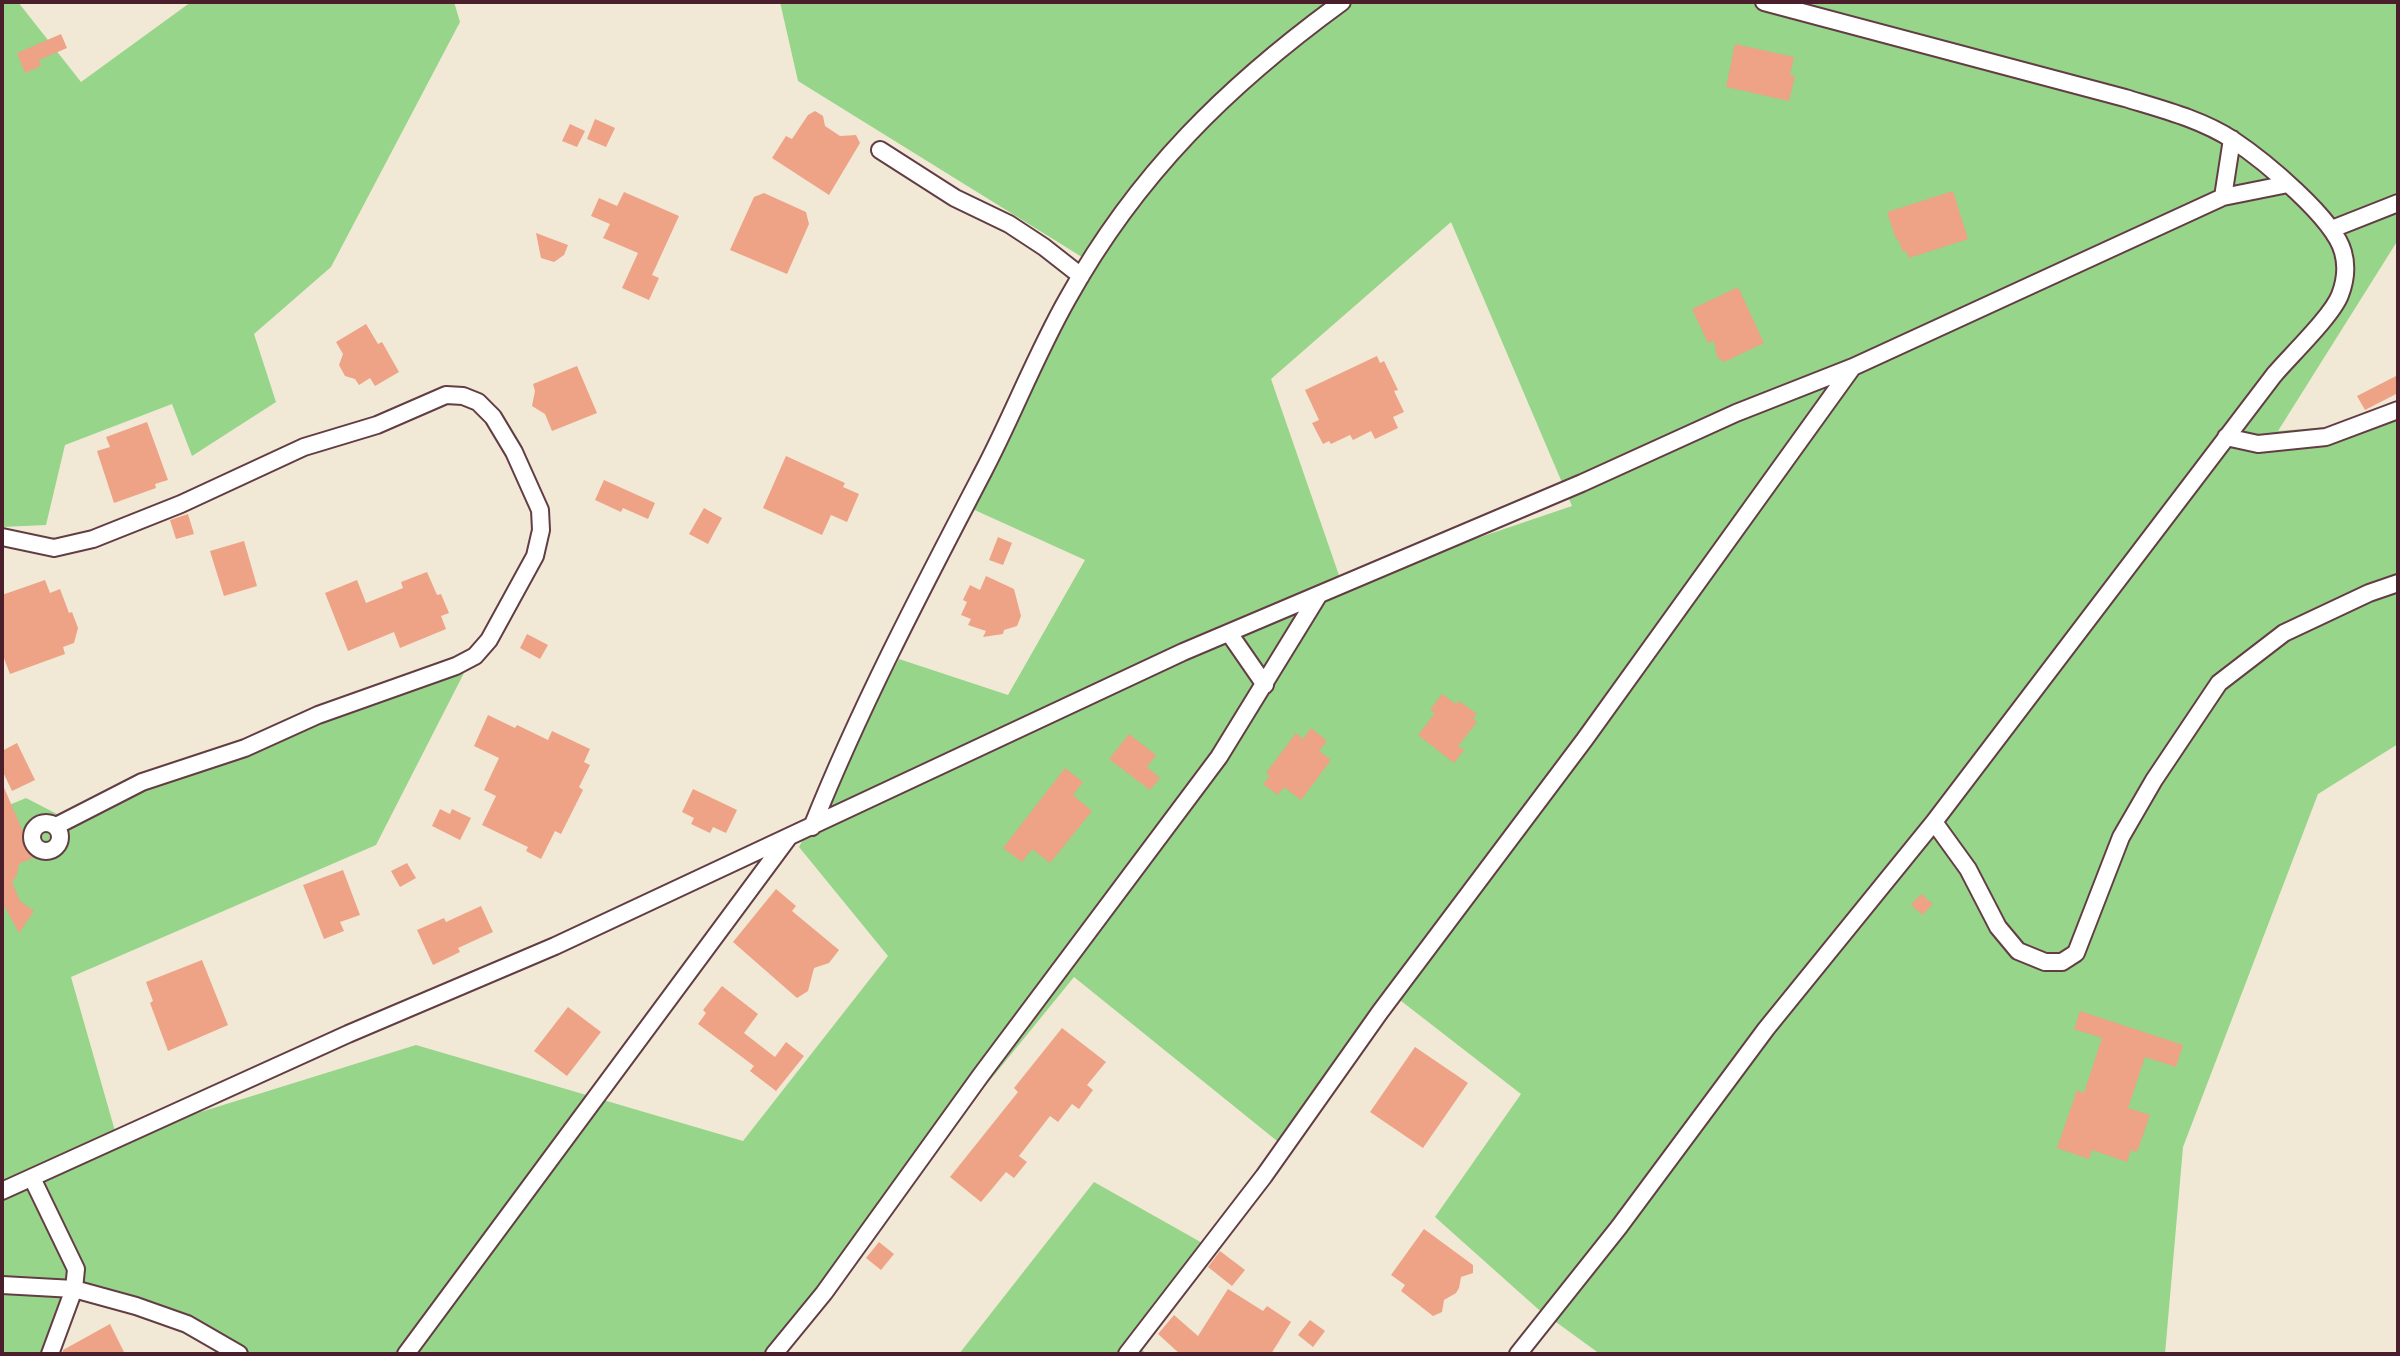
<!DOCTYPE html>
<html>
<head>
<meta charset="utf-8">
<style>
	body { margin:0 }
	#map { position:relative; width:2400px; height:1356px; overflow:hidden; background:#f1e9d5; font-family:"Libre Bodoni",serif }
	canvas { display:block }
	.frame { position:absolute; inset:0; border:4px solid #4a1f2b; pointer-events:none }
</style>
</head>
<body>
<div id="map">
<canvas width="2400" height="1356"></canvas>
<div class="frame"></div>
</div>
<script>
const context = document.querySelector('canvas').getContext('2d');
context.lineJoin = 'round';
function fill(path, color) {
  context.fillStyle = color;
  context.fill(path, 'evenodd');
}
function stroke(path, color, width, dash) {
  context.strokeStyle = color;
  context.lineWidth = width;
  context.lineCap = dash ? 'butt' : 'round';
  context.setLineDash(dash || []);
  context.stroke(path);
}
fill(new Path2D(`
	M2 2H18L81 82 191 2H454L460 22 331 267 254 334 276 402 192 456 172 404 65 445 46 525 2 527Z
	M780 2H2398V240L2278 431 2367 424 2398 411V744L2318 794 2183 1147 2165 1354H1600L1538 1309 1435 1217 1521 1094 1396 997 1287 1149 1074 977 767 1354H250L66 1293 40 1354H2V808L26 798 57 814 464 673 376 845 71 977 117 1138 416 1045 743 1141 888 956 799 847 899 659 1008 695 1085 560 968 507 1090 262 798 81ZM1451 222 1572 506 1342 584 1271 379Z
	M1094 1182 1213 1249 1141 1349 1147 1354H959Z`), '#96d58a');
fill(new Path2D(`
	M61 34 67 48 39 60 41 66 25 73 17 53Z
	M1735 44 1794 57 1790 75 1795 76 1789 101 1726 87Z
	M815 111 823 116 825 126 840 136 856 135 860 143 829 195 772 158 786 136 792 139 808 115Z
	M595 119 615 128 606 147 587 139Z
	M570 124 585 131 577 147 562 141Z
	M1953 191 1968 239 1909 258 1906 251 1903 252 1898 239H1896L1887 212Z
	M624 192 679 216 652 275 659 278 649 300 622 288 638 253 603 238 610 224 591 216 599 198 617 206Z
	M764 193 806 212 809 224 787 274 730 250 754 197Z
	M536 233 568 245 564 255 554 262 541 258Z
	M1738 287 1764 343 1724 362 1717 357 1714 341 1708 343 1692 309Z
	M366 324 378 344 382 342 399 372 375 386 370 378 359 385 355 379 345 376 339 365 343 354 336 342Z
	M1377 356 1380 363 1384 361 1398 390 1394 391 1404 412 1393 417 1398 428 1375 439 1371 431 1353 440 1350 435 1331 444 1329 441 1323 444 1312 423 1319 420 1305 390Z
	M577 366 597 413 552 431 545 414 532 406 535 391 533 384Z
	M2398 375V393L2365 410 2357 396Z
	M147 422 168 480 155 484 156 488 114 503 97 451 110 447 106 437Z
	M786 456 845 483 843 487 859 494 847 522 831 515 822 535 763 508Z
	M604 480 655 503 648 519 623 508 621 512 595 500Z
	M704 508 722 518 708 544 689 534Z
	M188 514 194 534 176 539 170 520Z
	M998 537 1012 543 1003 565 989 560Z
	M244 541 257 586 224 596 210 551Z
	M427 572 437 595 441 594 449 613 441 616 446 629 400 648 394 632 348 651 325 593 357 580 366 603 403 588 401 582Z
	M986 576 1014 589 1021 616 1017 626 1004 630 1003 634 983 637 986 631 968 625 971 619 961 615 967 602 963 600 970 585 980 590Z
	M45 580 50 593 60 589 69 613 72 612 78 628 74 643 63 647 65 654 10 674 2 653V595Z
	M527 634 548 645 540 659 520 648Z
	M1442 694 1456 704 1459 701 1477 714 1473 719 1477 722 1458 746 1464 750 1454 763 1418 735 1435 713 1430 710Z
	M488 715 515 728 517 725 548 740 552 731 590 749 584 762 590 765 579 787 583 790 561 834 555 831 541 859 526 851 528 847 482 825 496 796 484 790 499 758 474 746Z
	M1311 728 1327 741 1319 751 1331 760 1301 800 1284 787 1278 795 1263 784 1270 776 1266 773 1296 733 1303 739Z
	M1129 734 1156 755 1147 767 1160 778 1150 790 1109 759Z
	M17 743 35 780 12 791 2 770V751Z
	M1065 768 1083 782 1073 795 1092 811 1050 863 1032 849 1022 862 1003 848Z
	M2 783 34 857 19 864 17 875 12 882 20 901 34 911 19 933 2 902Z
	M693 789 737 810 726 833 713 827 710 833 691 824 694 818 682 812Z
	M440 809 450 814 452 809 471 818 460 840 432 826Z
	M407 863 416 878 400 887 391 871Z
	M343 870 360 915 340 922 344 931 324 939 303 885Z
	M776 889 796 906 792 911 839 950 829 963 814 968 808 991 797 998 733 942Z
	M1921 894 1933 904 1922 915 1911 905Z
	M481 906 493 932 458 948 460 952 433 965 417 930 444 918 446 922Z
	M202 960 228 1025 168 1051 150 1003 153 1001 146 982Z
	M722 986 758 1014 744 1033 775 1057 786 1042 804 1056 776 1091 750 1071 754 1066 698 1024 706 1013 703 1010Z
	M568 1007 601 1032 567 1076 534 1051Z
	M2080 1011 2183 1045 2176 1067 2145 1057 2128 1108 2150 1115 2137 1152 2131 1150 2127 1162 2092 1150 2089 1159 2057 1148 2077 1090 2084 1093 2102 1038 2074 1029Z
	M1062 1028 1106 1062 1087 1085 1093 1090 1079 1109 1072 1104 1058 1122 1050 1116 1019 1156 1027 1162 1014 1178 1006 1172 981 1202 950 1177 1018 1092 1014 1088Z
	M1415 1047 1468 1083 1423 1148 1370 1112Z
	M1424 1229 1473 1265V1273L1461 1277 1459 1288 1456 1293 1444 1300 1442 1312 1433 1316 1401 1291 1405 1285 1391 1275Z
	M879 1242 894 1254 881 1270 866 1258Z
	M1220 1251 1245 1270 1232 1286 1208 1267Z
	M1228 1289 1263 1311 1267 1306 1291 1322 1271 1354H1180L1158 1334 1174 1315 1198 1336Z
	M1310 1320 1325 1331 1313 1347 1298 1335Z
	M110 1324 125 1354H62L63 1350Z`), '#eea286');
const minor = new Path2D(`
	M880 150 955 198 1009 224 1044 247 1081 276
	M2223 197 2232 139
	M2332 229 2398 203
	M2226 437 2258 444 2326 437 2398 410
	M2 537 54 548 93 539 181 504 304 447 377 425 446 395 463 396 478 402 493 417 514 452 540 510 541 530 535 556 489 640 475 656 456 666 318 715 245 748 142 782 56 826
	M1229 633 1265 685
	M1934 822 1968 869 1998 927 2018 951 2045 962H2062L2076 953 2121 837 2154 780 2219 683 2284 633 2369 593 2398 583
	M32 837a14 14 0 1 1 28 0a14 14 0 1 1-28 0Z
	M812 827C860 707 923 587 983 472 1013 415 1036 354 1068 298 1137 174 1228 85 1342 2
	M32 1178 76 1269 74 1289 50 1354
	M2 1191 348 1034 555 946 1183 652 1582 483 1736 413 1853 367 2223 197 2288 184
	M2 1285 74 1289 136 1306 187 1324 239 1354
	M406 1354 788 838
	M774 1354 824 1293 981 1075 1219 757 1318 596
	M1127 1354 1264 1176 1380 1012 1585 739 1852 368
	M1518 1354 1619 1227 1766 1029 1934 822 2274 375C2290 356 2332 316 2340 295 2345 282 2347 266 2343 252 2334 218 2263 160 2233 140 2201 119 2161 109 2125 98L1764 2`);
stroke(minor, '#633d44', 20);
stroke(minor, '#fff', 16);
</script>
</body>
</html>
